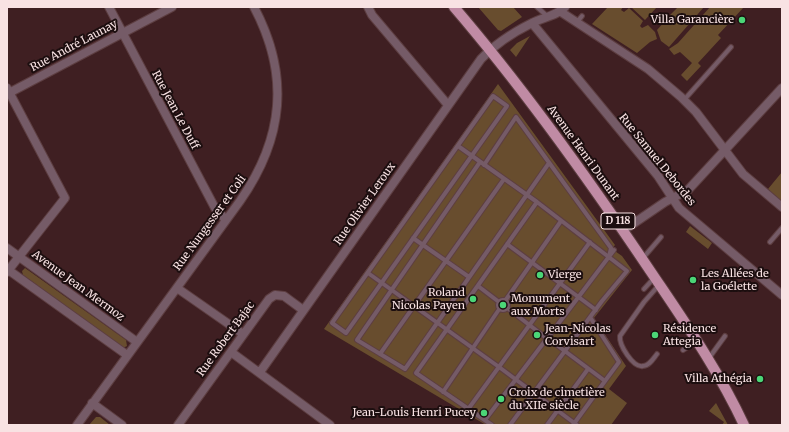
<!DOCTYPE html>
<html>
<head>
<meta charset="utf-8">
<style>
	body { margin:0 }
	#map { position:relative; width:789px; height:432px; overflow:hidden; background:#3f1f22; font-family:Merriweather,serif }
	canvas { display:block }
	.frame { position:absolute; inset:0; border:8px solid #f8e2e3; pointer-events:none }
</style>
</head>
<body>
<div id="map">
<canvas width="789" height="432"></canvas>
<div class="frame"></div>
</div>
<script>
const context = document.querySelector('canvas').getContext('2d');
context.lineJoin = 'round';
function fill(path, color) {
  context.fillStyle = color;
  context.fill(path, 'evenodd');
}
function stroke(path, color, width, dash) {
  context.strokeStyle = color;
  context.lineWidth = width;
  context.lineCap = dash ? 'butt' : 'round';
  context.setLineDash(dash || []);
  context.stroke(path);
}
function write(font, color, halo, rows, align = 'center') {
  context.font = font + ' Merriweather,serif';
  context.lineWidth = 4;
  context.setLineDash([]);
  context.textBaseline = 'middle';
  context.strokeStyle = halo;
  context.fillStyle = color;
  for (const [text, x, y, turn = 0] of rows) {
    context.save();
    context.translate(x, y);
    context.rotate((+turn || 0) * Math.PI / 180);
    context.textAlign = isNaN(turn) ? turn : align;
    if (halo) context.strokeText(text, 0, 0);
    context.fillText(text, 0, 0);
    context.restore();
  }
}
fill(new Path2D(`
	M478 7H513L522 17 501 31 498 30Z
	M608 7H623L621 10 624 12 629 8 643 21 640 26 642 28 648 25 655 32 657 39 650 42 637 53 592 24Z
	M631 7H657L645 20Z
	M678 7H704L669 47 661 41 657 30 665 21 670 24 673 21 669 16Z
	M710 7H744L718 35 721 38 698 63 701 66 687 81 681 75 692 63 680 52 674 55 669 49 678 43Z
	M530 36 516 57 510 50 517 43Z
	M498 84 615 245 612 249 622 256 632 270 594 318 626 366 609 389 627 403 611 425H486L324 329Z
	M782 172V202L768 189Z
	M690 226 712 243 708 249 686 232Z
	M25 268 126 340 127 346 123 348 23 275 22 271Z
	M716 403 728 425H722L724 422 709 411Z
	M96 417H100L110 425H89Z`), '#684d2e');
const lane = new Path2D(`
	M537 7 547 16
	M577 22 582 16
	M493 96 507 106 346 333 332 323Z
	M684 100 731 47
	M458 146 537 202 627 271 602 301 510 425
	M480 162 357 340 405 369 549 163
	M484 165 516 117 611 248 609 257
	M413 238 469 277
	M770 242 782 228
	M507 244 596 310
	M643 258 661 237
	M368 273 499 367 577 425
	M478 286 499 302
	M644 289 655 277
	M498 305a5 5 0 1 1 10 0a5 5 0 1 1-10 0Z
	M505 301 561 221
	M506 307 545 337
	M590 317 619 362 605 381
	M549 336 614 250
	M550 340 605 381 573 425
	M683 350 696 341
	M380 354 504 179
	M657 354C653 359 649 366 643 366 633 368 619 345 620 336L644 302 659 285
	M709 358 725 336
	M443 392 500 308
	M469 408 590 242
	M485 420 545 341
	M492 425 416 373 537 202
	M547 425 588 369`);
const street = new Path2D(`
	M109 7 215 208 226 220
	M368 7 372 15 448 105
	M561 12 648 69 681 97 696 112 743 174 782 207
	M532 23 658 176 679 208 782 295
	M7 88 65 198 7 272
	M7 94 172 7
	M624 230 665 202 688 190 782 88
	M7 248 137 342
	M7 269 127 355
	M177 288 243 334
	M231 352 330 425
	M260 372 481 59C496 43 512 33 532 23 543 17 557 16 565 7
	M92 403 122 425
	M77 425 240 201C284 138 290 75 254 7
	M178 425 269 299 275 295 284 296 303 310`);
const primary = new Path2D(`
	M454 7C526 91 590 181 651 272 684 321 719 371 744 425`);
stroke(lane, '#5d3e41', 6);
stroke(street, '#5d3e41', 10);
stroke(primary, '#5d3e41', 12);
stroke(lane, '#755b67', 4);
stroke(street, '#755b67', 8);
stroke(primary, '#c08ba4', 10);
for (const [x, y, r, color] of [
	[742,20,4,"#4bd677"],
	[540,275,4,"#4bd677"],
	[693,280,4,"#4bd677"],
	[473,299,4,"#4bd677"],
	[503,305,4,"#4bd677"],
	[537,335,4,"#4bd677"],
	[655,335,4,"#4bd677"],
	[760,379,4,"#4bd677"],
	[501,399,4,"#4bd677"],
	[484,413,4,"#4bd677"]
]) {
  const dot = new Path2D();
  dot.arc(x, y, r, 0, 2 * Math.PI);
  context.fillStyle = color;
  context.fill(dot);
  stroke(dot, '#1c0e0f', 1.5);
}
for (const [x, y, w] of [
	[618,221,34]
]) {
  const box = new Path2D();
  box.roundRect(x - w / 2, y - 8, w, 16, 3);
  context.fillStyle = '#1c0e0f';
  context.fill(box);
  stroke(box, '#f8e2e3', 1);
}
write('bold 10px', '#f8e2e3', null, [
	["D 118",618,221]
]);
write('11px', '#f8e2e3', '#1c0e0f', [
	["Villa Garancière",734,20,"right"],
	["Les Allées de",701,274],
	["la Goélette",701,287],
	["Vierge",548,275],
	["Roland",465,293,"right"],
	["Nicolas Payen",465,306,"right"],
	["Monument",511,299],
	["aux Morts",511,312],
	["Jean-Nicolas",545,329],
	["Corvisart",545,342],
	["Résidence",663,329],
	["Attegia",663,342],
	["Villa Athégia",752,379,"right"],
	["Croix de cimetière",509,393],
	["du XIIe siècle",509,406],
	["Jean-Louis Henri Pucey",476,413,"right"]
], 'left');
write('11px', '#f8e2e3', '#1c0e0f', [
	["Rue André Launay",74,46,-28],
	["Rue Jean Le Duff",175,110,62],
	["Avenue Henri Dunant",583,153,54],
	["Rue Samuel Debordes",657,160,51],
	["Rue Olivier Leroux",365,204,-55],
	["Rue Nungesser et Coli",210,223,-54],
	["Avenue Jean Mermoz",78,286,36],
	["Rue Robert Bajac",226,339,-54]
]);
</script>
</body>
</html>
